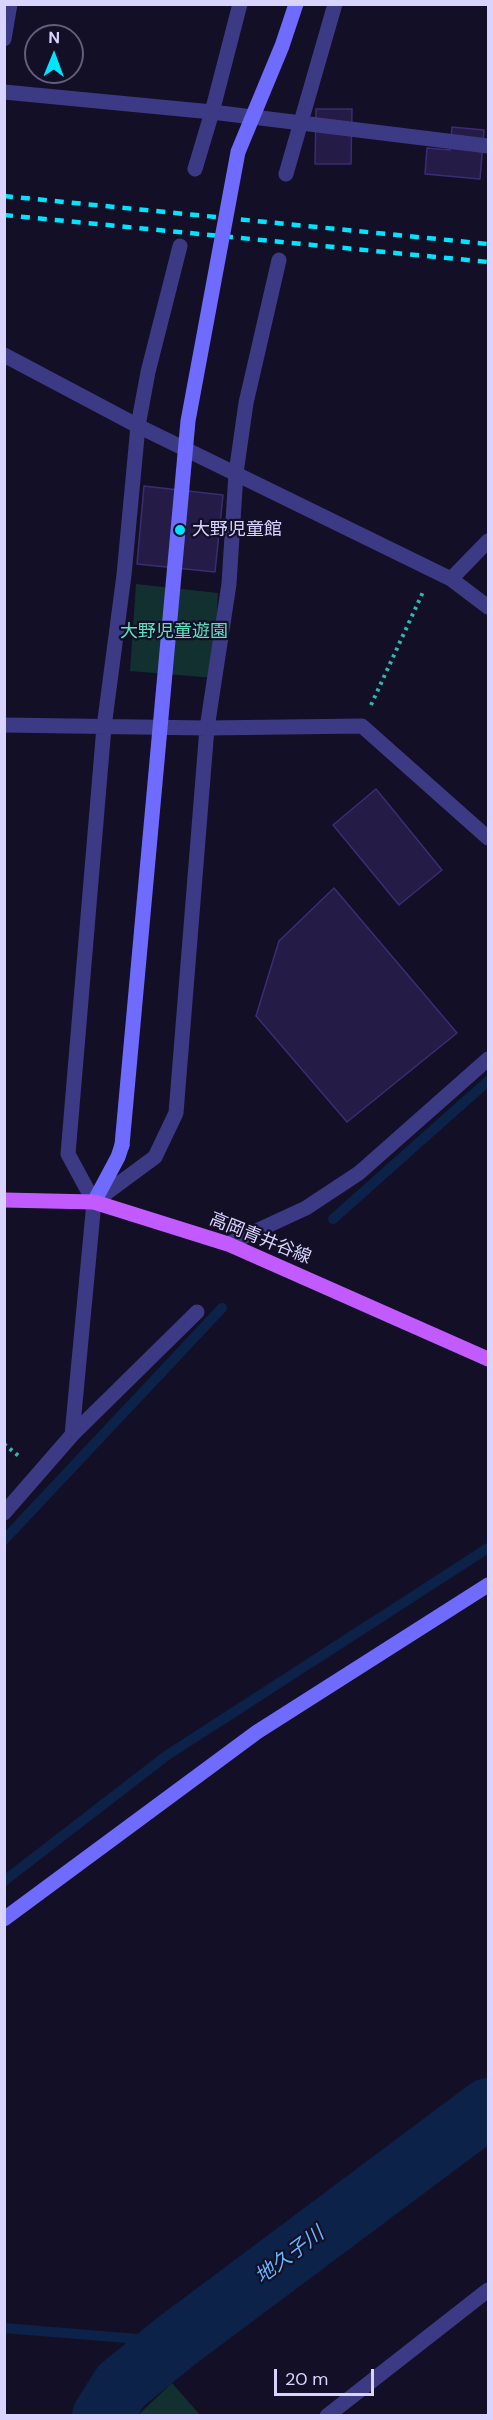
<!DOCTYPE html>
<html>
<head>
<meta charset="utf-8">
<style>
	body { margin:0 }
	#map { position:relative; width:493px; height:2420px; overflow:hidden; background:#130f26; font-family:"DM Sans",sans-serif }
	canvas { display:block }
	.frame { position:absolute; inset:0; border:6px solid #d9d4ff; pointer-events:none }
	.north { position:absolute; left:24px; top:24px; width:60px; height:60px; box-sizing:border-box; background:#130f26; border:2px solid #625e7d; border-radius:50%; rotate:1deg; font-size:16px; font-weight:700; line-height:24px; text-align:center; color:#d9d4ff }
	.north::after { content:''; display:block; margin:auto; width:21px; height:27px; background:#00e5ff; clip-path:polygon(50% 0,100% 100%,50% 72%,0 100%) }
	.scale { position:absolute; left:274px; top:2369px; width:100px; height:27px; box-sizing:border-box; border:3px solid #d9d4ff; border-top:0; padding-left:8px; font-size:18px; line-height:21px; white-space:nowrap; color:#d9d4ff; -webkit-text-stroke:4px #130f26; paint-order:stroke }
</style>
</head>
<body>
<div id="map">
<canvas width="493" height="2420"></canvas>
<div class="frame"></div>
<div class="north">N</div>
<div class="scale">20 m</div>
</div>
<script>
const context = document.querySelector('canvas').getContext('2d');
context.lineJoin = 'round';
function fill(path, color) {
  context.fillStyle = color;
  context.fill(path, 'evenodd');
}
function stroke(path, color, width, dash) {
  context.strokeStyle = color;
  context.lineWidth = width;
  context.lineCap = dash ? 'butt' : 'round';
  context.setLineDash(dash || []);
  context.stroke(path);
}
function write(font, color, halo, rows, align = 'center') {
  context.font = font + ' "DM Sans","Noto Sans JP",sans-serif';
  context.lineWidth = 4.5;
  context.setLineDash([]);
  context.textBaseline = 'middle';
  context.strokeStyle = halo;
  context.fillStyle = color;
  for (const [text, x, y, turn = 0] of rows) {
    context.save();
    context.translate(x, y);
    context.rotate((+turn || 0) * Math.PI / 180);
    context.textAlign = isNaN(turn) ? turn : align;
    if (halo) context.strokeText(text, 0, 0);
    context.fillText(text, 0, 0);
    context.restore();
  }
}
fill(new Path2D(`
	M136 584 218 593 214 678 130 671Z
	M172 2383 200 2415H138Z`), '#12302f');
stroke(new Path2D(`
	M333 1219 488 1081
	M4 1540 222 1308
	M4 1881 166 1756 488 1548
	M4 2328 175 2342`), '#0c2248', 10);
stroke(new Path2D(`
	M102 2416 121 2386 175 2342 488 2108`), '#0c2248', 60);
const building = new Path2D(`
	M316 109H352L351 164H315Z
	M452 127 484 130 480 179 425 174 427 148 450 150Z
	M144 486 223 495 215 572 137 564Z
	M376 789 442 870 399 905 333 825Z
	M334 888 457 1033 347 1122 256 1016 279 941Z`);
fill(building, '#241b47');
stroke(building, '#3b2d73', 1.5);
stroke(new Path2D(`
	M371 705 423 592
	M4 1444 20 1457`), '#2fb8b0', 4, [3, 4.5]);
stroke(new Path2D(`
	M4 39 10 4
	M4 92 212 112 488 146
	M195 169 212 112 240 4
	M286 174 335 4
	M4 355 138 426 451 579 488 607
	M451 579 488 541
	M4 725 207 728 362 726 488 838
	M94 1202 155 1157 176 1113 207 728 229 584 236 473 246 403 279 260
	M228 1244 306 1208 359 1173 488 1059
	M72 1435 197 1312
	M4 1513 72 1435 94 1202 68 1154 104 727 124 575 138 426 148 372 180 246
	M327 2416 488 2290`), '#3d3a85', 15);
stroke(new Path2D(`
	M94 1202 118 1157 122 1145
	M4 1919 257 1732 488 1585`), '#6f6bff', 15);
stroke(new Path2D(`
	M4 1200 94 1202 228 1244 488 1359`), '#c25bff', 15);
stroke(new Path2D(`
	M4 196 488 244
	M4 215 488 262`), '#00e5ff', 4.5, [9, 8]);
stroke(new Path2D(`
	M122 1145 188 421 238 152 282 46 296 4`), '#6f6bff', 15);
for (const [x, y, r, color] of [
	[180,530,6,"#00e5ff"]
]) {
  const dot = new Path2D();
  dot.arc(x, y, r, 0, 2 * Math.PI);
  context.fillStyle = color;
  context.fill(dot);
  stroke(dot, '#130f26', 2);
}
write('18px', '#d9d4ff', '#130f26', [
	["大野児童館",192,530]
], 'left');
write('18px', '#5fe0c0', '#130f26', [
	["大野児童遊園",174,632]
]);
write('18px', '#d9d4ff', '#130f26', [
	["高岡青井谷線",260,1239,22]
]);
write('italic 20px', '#62b6ff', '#130f26', [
	["地久子川",290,2256,-37]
]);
</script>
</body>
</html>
